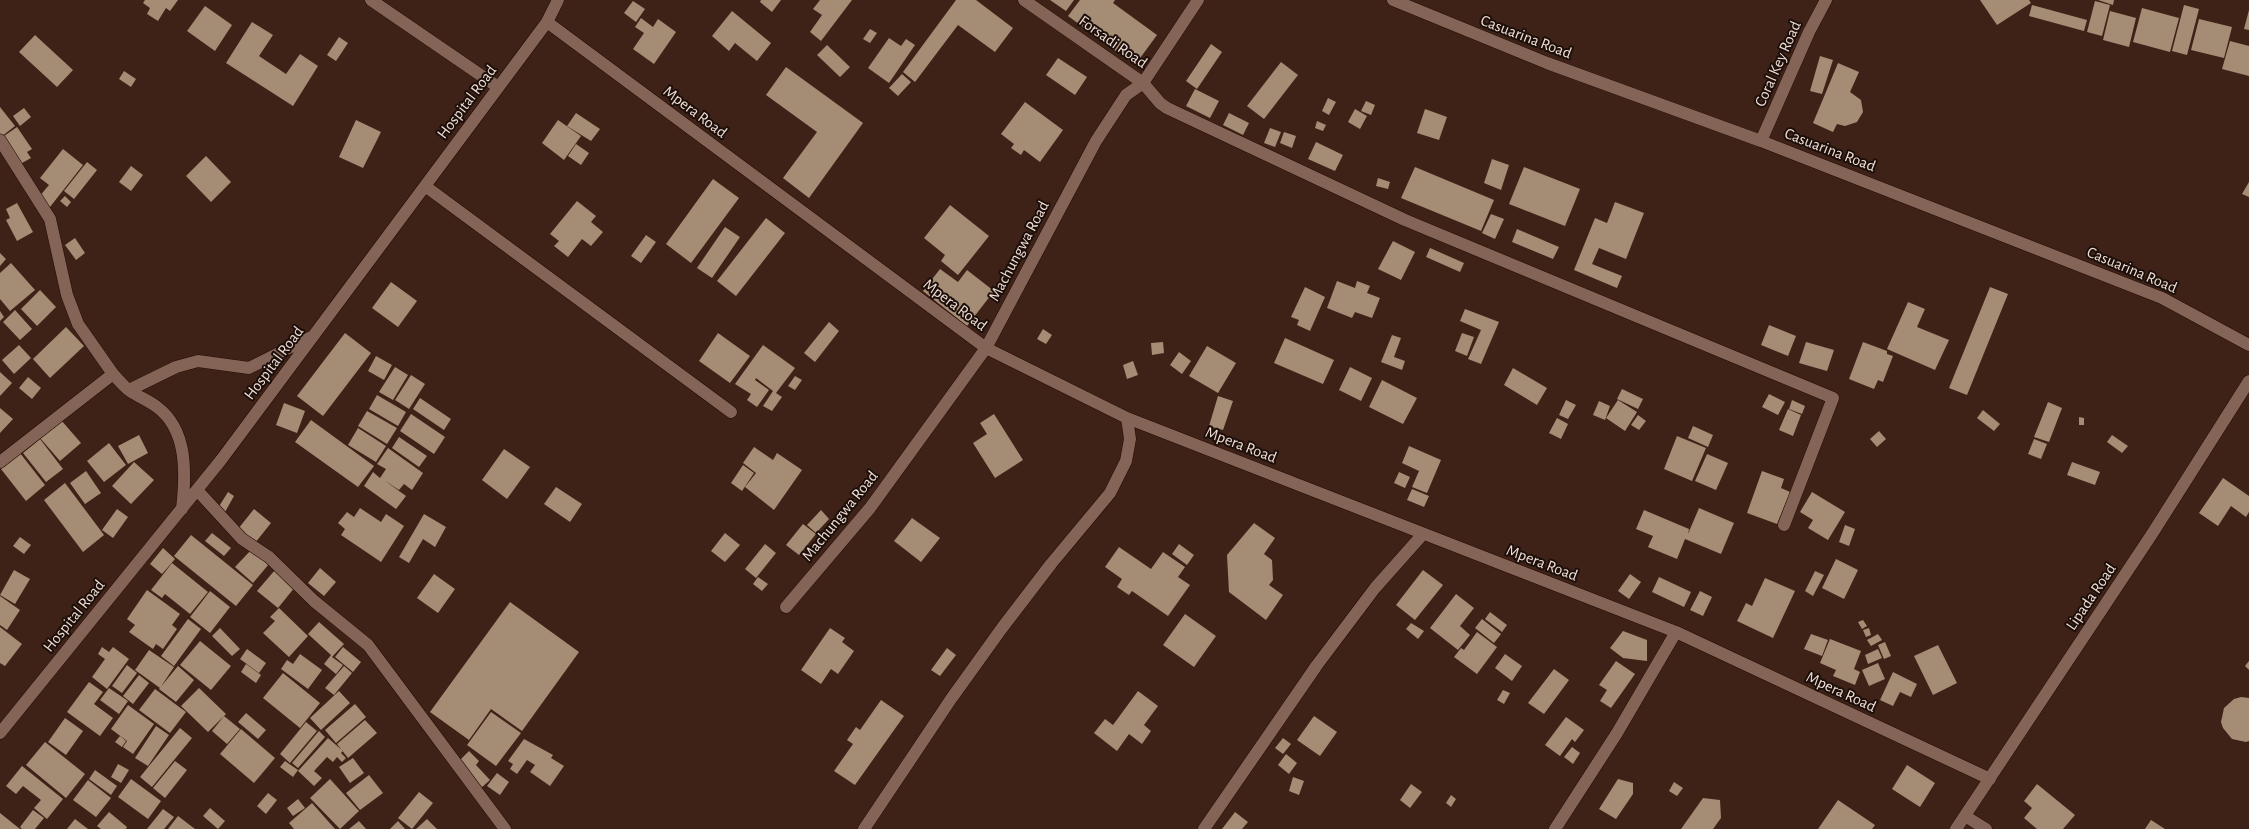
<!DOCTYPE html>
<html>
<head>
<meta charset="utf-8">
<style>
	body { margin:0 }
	canvas { display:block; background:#3e2217 }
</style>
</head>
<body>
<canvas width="2249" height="829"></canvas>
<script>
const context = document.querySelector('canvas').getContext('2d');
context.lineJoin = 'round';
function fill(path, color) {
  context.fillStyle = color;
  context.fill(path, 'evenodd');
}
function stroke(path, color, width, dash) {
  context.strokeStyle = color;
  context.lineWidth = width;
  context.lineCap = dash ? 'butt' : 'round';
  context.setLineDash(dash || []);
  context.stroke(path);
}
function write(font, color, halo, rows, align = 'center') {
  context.font = font + ' "Alegreya Sans",sans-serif';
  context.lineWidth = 4;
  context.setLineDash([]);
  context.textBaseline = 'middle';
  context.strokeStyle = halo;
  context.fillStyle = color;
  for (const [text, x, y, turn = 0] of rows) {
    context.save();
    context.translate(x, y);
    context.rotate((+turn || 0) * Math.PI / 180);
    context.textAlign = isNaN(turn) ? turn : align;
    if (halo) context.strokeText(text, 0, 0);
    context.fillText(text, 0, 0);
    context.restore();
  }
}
fill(new Path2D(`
	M145 0H178L170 11 166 8 158 21 147 14 150 8 143 3Z
	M761 0H781L772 12 760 2Z
	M820 0H852L821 41 810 32 822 15 813 9Z
	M956 0H976L1013 28 995 52 958 25 915 82 903 72Z
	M1050 0H1074L1066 11Z
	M1080 0H1115L1113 3 1157 35 1135 65 1068 16Z
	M1980 0H2029L2031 3 1997 25Z
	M2098 0H2114L2113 5Z
	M633 1 645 9 636 22 624 13Z
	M2095 1 2110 5 2102 36 2087 32Z
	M2032 5 2087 20 2084 31 2029 16Z
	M2184 5 2199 9 2187 55 2172 51Z
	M205 6 232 25 215 51 187 31Z
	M2142 8 2179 18 2170 52 2133 42Z
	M2249 10V30L2244 29Z
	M732 11 771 43 757 61 735 43 729 51 712 36Z
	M2110 11 2136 18 2129 47 2103 40Z
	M641 18 653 27 658 19 676 32 654 64 633 49 644 33 635 27Z
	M2199 19 2232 27 2224 58 2191 50Z
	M252 22 273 35 259 56 286 74 300 54 318 66 293 106 226 63Z
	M870 29 877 33 870 43 863 39Z
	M35 35 73 70 57 87 19 52Z
	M339 37 348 43 336 61 327 55Z
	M889 38 901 46 906 39 915 45 889 83 868 68Z
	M2230 41 2249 46V76L2222 69Z
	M1211 44 1222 52 1197 89 1186 81Z
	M827 45 850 67 840 77 817 55Z
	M1820 56 1833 60 1822 94 1810 91Z
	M1058 58 1087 77 1075 95 1046 75Z
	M1281 62 1298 75 1264 119 1247 106Z
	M1838 63 1859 72 1850 92 1861 100 1863 112 1857 122 1845 126 1837 124 1833 132 1813 123Z
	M786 67 863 123 809 198 783 178 817 132 766 95Z
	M124 71 136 79 131 87 119 79Z
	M902 74 911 82 898 96 889 88Z
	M1195 89 1219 101 1210 118 1186 106Z
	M1328 98 1336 102 1329 115 1322 111Z
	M1366 101 1375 105 1371 115 1361 111Z
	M1025 102 1063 130 1040 162 1024 150 1021 155 1011 148 1014 144 1001 134Z
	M0 107 15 126 1 137 0 136Z
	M24 108 31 117 20 126 13 116Z
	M1355 109 1367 116 1360 129 1348 122Z
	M1425 109 1447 117 1439 140 1417 133Z
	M576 113 600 129 591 141 567 126Z
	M1229 113 1249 123 1243 135 1223 125Z
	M356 120 381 132 363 168 339 157Z
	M558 120 581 136 564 160 542 143Z
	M1317 121 1326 125 1323 131 1315 128Z
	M17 127 32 149 27 152 31 158 22 163 4 136Z
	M1270 128 1281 132 1275 147 1264 143Z
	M1284 132 1296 136 1292 148 1280 143Z
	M1316 142 1343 155 1335 171 1308 159Z
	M576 144 589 153 581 165 568 156Z
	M63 149 83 165 50 207 38 198 49 185 40 178Z
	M206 156 231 182 211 202 186 176Z
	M1492 159 1509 165 1501 190 1484 183Z
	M87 162 97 170 74 199 64 191Z
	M131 166 143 175 131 191 119 182Z
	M1415 167 1494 200 1481 231 1401 198Z
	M1524 167 1580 189 1565 226 1509 204Z
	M1378 178 1390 182 1388 189 1376 186Z
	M713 179 739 198 691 263 666 244Z
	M2249 182V197L2242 194Z
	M65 196 71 202 67 207 60 201Z
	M577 201 596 216 591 222 603 232 591 246 582 239 568 257 554 246 559 241 550 234Z
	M1615 202 1644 213 1626 259 1599 248 1592 264 1622 276 1617 288 1574 270 1595 218 1607 223Z
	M17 203 33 232 17 241 6 220 10 218 6 209Z
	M950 205 989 236 958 275 941 261 945 255 924 238Z
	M1491 214 1504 219 1495 239 1482 233Z
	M766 218 785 233 736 296 717 281Z
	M725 227 740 237 712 278 697 268Z
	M1517 229 1559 247 1553 259 1512 242Z
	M646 235 656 242 641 263 631 256Z
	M75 238 85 253 76 260 65 245Z
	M1393 241 1415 252 1401 280 1378 269Z
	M1430 248 1464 263 1460 272 1426 257Z
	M0 253 6 259 0 266Z
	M11 263 35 290 10 311 0 299V273Z
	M940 269 958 282 967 270 994 291 967 326 923 291Z
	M1337 281 1355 288 1357 281 1370 286 1367 293 1380 298 1372 318 1355 312 1352 318 1327 308Z
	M391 282 417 301 398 327 372 308Z
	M1305 287 1325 297 1310 331 1297 325 1299 320 1291 317Z
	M1990 287 2008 294 1967 395 1949 388Z
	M40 290 56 307 37 326 21 309Z
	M1908 302 1925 309 1917 327 1949 340 1935 370 1887 349Z
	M1465 309 1499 322 1481 364 1468 359 1481 330 1460 321Z
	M15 310 32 329 20 340 3 322Z
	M0 311 4 317 0 321Z
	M829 322 839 331 815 362 804 353Z
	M1769 325 1796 336 1788 356 1761 345Z
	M66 327 84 346 50 378 33 359Z
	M1043 329 1052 335 1046 344 1037 339Z
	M345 333 371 353 323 416 297 396Z
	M718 333 750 356 730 383 699 361Z
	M1462 333 1474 337 1467 356 1455 351Z
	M1392 335 1401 338 1394 357 1405 361 1402 370 1381 362Z
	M1285 338 1334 360 1323 384 1274 363Z
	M1163 342 1164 353 1152 355 1151 343Z
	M1806 342 1834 350 1827 371 1799 363Z
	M1863 342 1887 351V354L1893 356 1883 382 1878 380 1874 389 1849 379Z
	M19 345 31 358 14 374 2 360Z
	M763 345 795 368 776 393 782 397 772 411 763 406 773 391 756 378 755 380 769 390 757 407 747 400 751 394 735 384Z
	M1207 346 1236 363 1218 393 1189 376Z
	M1179 352 1191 361 1182 374 1170 365Z
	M376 356 392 365 384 380 368 371Z
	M1133 361 1138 375 1127 379 1123 365Z
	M395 367 408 375 393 400 379 392Z
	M1350 367 1372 378 1361 401 1339 390Z
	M1513 368 1547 388 1537 405 1504 385Z
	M0 372 12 383 0 396Z
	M411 375 425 384 409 409 395 400Z
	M795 376 802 380 795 390 788 386Z
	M28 377 41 388 32 399 19 388Z
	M1382 380 1417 398 1403 424 1369 407Z
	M1622 389 1643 399 1638 409 1617 399Z
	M1769 394 1785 402 1778 415 1762 407Z
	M377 395 406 412 398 426 369 409Z
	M1218 396 1233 401 1223 430 1209 426Z
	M420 398 451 419 444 430 413 409Z
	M1566 400 1576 405 1568 419 1559 415Z
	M1618 400 1637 412 1625 431 1606 418Z
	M1792 400 1805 406 1802 414 1789 409Z
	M1599 401 1610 406 1605 420 1593 415Z
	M2048 402 2062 408 2049 442 2034 437Z
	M284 403 305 411 297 433 276 425Z
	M0 408 13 419 0 433Z
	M1788 409 1801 415 1793 436 1779 430Z
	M1983 410 2000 424 1994 431 1977 418Z
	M367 411 397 428 387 444 358 426Z
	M411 414 445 437 434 454 400 431Z
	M994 414 1023 460 995 478 973 443 987 434 980 423Z
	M1638 415 1646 421 1639 430 1631 425Z
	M2079 417 2084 418V425H2079Z
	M1557 418 1568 424 1561 439 1549 433Z
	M61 420 81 443 60 461 40 438Z
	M311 420 374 466 358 487 295 442Z
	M1693 426 1713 435 1708 447 1688 438Z
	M358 428 386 446 376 462 348 445Z
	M1879 431 1886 439 1877 447 1870 439Z
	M139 435 148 453 128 464 118 446Z
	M2112 435 2128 446 2122 453 2107 442Z
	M1677 436 1706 448 1692 481 1664 469Z
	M399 437 427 456 419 467 392 448Z
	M40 439 63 469 46 482 23 453Z
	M2034 439 2047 444 2041 459 2028 454Z
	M109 443 126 465 104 482 87 461Z
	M1409 446 1441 460 1427 493 1412 487 1419 471 1402 463Z
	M754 447 773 460 777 453 802 470 774 510 745 487 756 473 743 463Z
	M388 448 423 473 412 490 404 484 399 490 384 480 406 496 396 509 364 486 373 472 380 478 386 469 377 464Z
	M504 449 530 467 507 499 482 480Z
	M20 453 45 485 26 501 1 469Z
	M1707 454 1728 463 1716 490 1695 481Z
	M134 462 154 480 131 504 112 486Z
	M2072 462 2100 472 2095 485 2067 475Z
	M743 465 754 473 742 491 731 483Z
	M86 471 101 493 85 504 70 483Z
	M1762 471 1784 479 1781 488 1790 492 1777 524 1747 513Z
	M1399 472 1410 477 1405 488 1394 483Z
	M2223 478 2249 496V512L2246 517 2231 506 2218 526 2199 513Z
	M65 483 104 535 83 552 44 500Z
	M556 487 582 504 570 522 544 504Z
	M1412 489 1429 496 1424 507 1407 500Z
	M228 492 234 496 225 512 218 508Z
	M1812 492 1845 512 1828 540 1808 528 1813 520 1800 512Z
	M360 508 381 522 386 514 404 526 381 562 341 535 345 529 338 523 347 512 354 517Z
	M1699 508 1734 523 1721 554 1685 539 1677 559 1648 547 1653 536 1636 529 1644 510 1689 529 1688 534Z
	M117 509 128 517 113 538 102 530Z
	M254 509 271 523 255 543 238 529Z
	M821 510 829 519 816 533 807 525Z
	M424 514 446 527 435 547 423 539 409 563 399 557Z
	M912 518 940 538 921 562 894 541Z
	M1254 523 1275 538 1264 554 1272 560 1273 580 1269 585 1283 595 1266 620 1229 592 1227 555Z
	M803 524 816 534 799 555 786 545Z
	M1845 525 1855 529 1849 546 1839 542Z
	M212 533 231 548 224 556 205 541Z
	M725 533 740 545 725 562 711 551Z
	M191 535 253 585 236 606 174 556Z
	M20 537 31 545 24 554 13 546Z
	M765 544 776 553 756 578 745 569Z
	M1179 544 1194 555 1187 565 1172 554Z
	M1119 547 1151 569 1163 552 1185 567 1178 577 1190 585 1168 616 1132 591 1129 595 1117 587 1122 579 1105 567Z
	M163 548 175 559 162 574 150 564Z
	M252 549 269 564 253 583 235 567Z
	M1836 559 1858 570 1844 599 1822 588Z
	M172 563 208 592 190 614 165 594 162 598 151 590Z
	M320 568 336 582 324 596 308 583Z
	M14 570 30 579 15 604 0 595Z
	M275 570 295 587 278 608 257 591Z
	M1423 570 1443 585 1415 620 1396 605Z
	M1815 571 1824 575 1813 596 1805 591Z
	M434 574 455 589 438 613 417 598Z
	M1630 574 1641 582 1629 599 1618 591Z
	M758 577 768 584 762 591 753 584Z
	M1659 577 1691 592 1684 607 1652 592Z
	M1765 578 1795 591 1773 638 1737 621 1746 603 1752 606Z
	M147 590 180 614 172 625 177 629 163 649 156 644 153 649 129 632 135 625 127 619Z
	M210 591 230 607 210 633 190 617Z
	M1700 591 1712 597 1703 616 1690 610Z
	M1456 594 1474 608 1460 626 1470 635 1458 650 1430 628Z
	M0 596 20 610 7 630 0 625Z
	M510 602 579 652 522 731 491 709 469 740 430 712Z
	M279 608 308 636 289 657 263 633 275 621 270 617Z
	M1490 612 1507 625 1502 632 1485 619Z
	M1185 614 1216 636 1194 667 1163 645Z
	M188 619 201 629 174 666 161 656Z
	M1482 619 1501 634 1494 643 1475 628Z
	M1863 620 1867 626 1862 629 1858 622Z
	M319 622 344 644 332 657 343 665 336 674 324 664 331 655 308 634Z
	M1411 623 1424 631 1418 639 1406 629Z
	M0 627 22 644 5 666 0 663Z
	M220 628 240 649 232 656 212 636Z
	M830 628 845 638 842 642 854 651 838 674 831 669 821 684 801 670Z
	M1869 628 1871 635 1866 637 1863 630Z
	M1623 631 1647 640V661L1623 658 1610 648Z
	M1477 632 1497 647 1477 674 1454 657 1461 648 1464 650Z
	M1811 634 1828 640 1822 656 1804 649Z
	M1878 634 1882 640 1871 646 1867 640Z
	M1830 639 1861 651 1854 669 1860 672 1855 685 1833 676 1836 670 1820 663Z
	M200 641 231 666 211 690 180 665Z
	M1885 642 1891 656 1884 659 1878 645Z
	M1938 645 1957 683 1933 695 1914 656Z
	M102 647 109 652 113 647 129 659 107 689 92 677 105 659 98 654Z
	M343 647 361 662 353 672 335 657Z
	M947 648 956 655 940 676 931 670Z
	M247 649 266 663 259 673 240 659Z
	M1878 649 1882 658 1868 664 1865 655Z
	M149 650 174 667 160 688 135 670Z
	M300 654 322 670 308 689 281 669 287 660 293 664Z
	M1505 654 1522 666 1512 681 1495 668Z
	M1616 661 1635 674 1611 708 1600 701 1607 690 1599 685Z
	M2249 661V670L2245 666Z
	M1878 663 1885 679 1869 686 1862 670Z
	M246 664 261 675 256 683 241 672Z
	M127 665 137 673 122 693 112 686Z
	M178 666 194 680 176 702 159 689Z
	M344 666 352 673 334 695 325 688Z
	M1554 669 1569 680 1544 714 1528 703Z
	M1893 672 1917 684 1911 697 1900 692 1893 706 1880 700Z
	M283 673 320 703 300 728 263 698Z
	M139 675 149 683 133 704 123 696Z
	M89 682 103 692 94 704 113 718 100 736 67 712Z
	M109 688 128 701 119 714 100 700Z
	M199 688 226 714 208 732 181 706Z
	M155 689 186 712 170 733 139 710Z
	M1503 690 1510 693 1504 704 1497 700Z
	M339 691 350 703 321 730 310 718Z
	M1138 691 1158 706 1144 725 1151 731 1142 744 1129 734 1117 751 1094 733 1105 719 1113 725Z
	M2241 697 2249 698V741L2246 742 2232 739 2223 728 2221 722 2224 708 2234 699Z
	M881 700 904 716 855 785 834 771 853 744 847 740 856 727 860 730Z
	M355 704 366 717 336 743 325 730Z
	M128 705 154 724 133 754 123 747 127 741 111 729Z
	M491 712 521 733 496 766 467 745Z
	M246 713 266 730 258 739 238 722Z
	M224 716 240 729 227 744 212 731Z
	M1314 716 1337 732 1320 756 1297 740Z
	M1566 717 1584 730 1575 742 1572 739 1560 756 1545 745Z
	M65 718 83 731 66 755 48 742Z
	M365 720 377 733 348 758 337 744Z
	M306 722 317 731 290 763 280 754Z
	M156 726 169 735 148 766 135 758Z
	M180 728 192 738 152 787 140 777Z
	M241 729 275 758 254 783 220 754Z
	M319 731 325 737 298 768 292 763Z
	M120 736 126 741 122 747 115 742Z
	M328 738 343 751 341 753 346 758 342 762 337 757 333 762 327 757 314 771 322 778 314 786 298 771Z
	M1283 738 1291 744 1283 754 1275 748Z
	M524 739 553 755 551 758 564 766 550 786 530 772 535 765 527 760 517 774 510 769 513 764 508 761Z
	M45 742 85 774 66 798 26 765Z
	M1572 747 1580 753 1573 764 1564 757Z
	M469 751 479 761 476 765 490 780 481 788 457 763Z
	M1286 754 1297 763 1289 774 1278 765Z
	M353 758 364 773 350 783 339 767Z
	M175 761 187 770 165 798 153 788Z
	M285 761 298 770 293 777 280 767Z
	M118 764 129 770 121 783 111 777Z
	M1907 765 1935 783 1920 807 1892 789Z
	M22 766 63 799 47 819 34 808 41 800 23 786 16 794 6 786Z
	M95 770 117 786 111 795 89 779Z
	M497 773 509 782 500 795 487 786Z
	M369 775 383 793 360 810 346 793Z
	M1293 777 1304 781 1299 795 1289 791Z
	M131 779 161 801 148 819 118 797Z
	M330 779 359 811 340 829 310 798Z
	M1618 779 1633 783V794L1616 819 1599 809Z
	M88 780 111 798 96 817 73 800Z
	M1674 782 1683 788 1677 796 1669 791Z
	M1411 784 1422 792 1410 808 1400 800Z
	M2037 784 2075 815 2063 829H2037L2024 818 2032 808 2024 801Z
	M419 792 433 803 412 829 398 818Z
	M268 793 277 800 266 814 257 806Z
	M1451 795 1456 799 1451 807 1446 803Z
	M1703 798 1720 800 1721 818 1713 829H1681Z
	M298 799 305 808 293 816 287 808Z
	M1838 800 1875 825 1872 829H1818Z
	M312 803 335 829H294L289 823Z
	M210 808 225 821 218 829 203 816Z
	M163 809 174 817 164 829H147Z
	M33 810 44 818 35 829H22L20 827Z
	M109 812 127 827 126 829H101L97 826Z
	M1235 812 1248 822 1242 829H1222Z
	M0 813 20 829H0Z
	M178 816 195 829H168Z
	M75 819 88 829H67Z
	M427 819 437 829H416Z
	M2151 820 2165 829H2145Z
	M359 821 366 829H349Z
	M398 821 405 829H390Z`), '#a58c74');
const minor = new Path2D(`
	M371 0 498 87
	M1024 0 1143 83 1160 103 1167 108 1405 220 1833 398 1784 525
	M1393 0 1547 63 1761 141 2162 298 2249 345
	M547 22 986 348 1127 418 1676 632 1990 779
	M0 140 50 219 67 295 78 324 113 374
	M1761 141 1809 32 1826 0
	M425 186 731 412
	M129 390 176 367 198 361 249 368 311 337
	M0 462 113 374C118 379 124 387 130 391 139 397 148 400 157 407 188 430 186 474 182 509
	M197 490 242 539 269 557 314 601 368 645 505 829
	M786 607 870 508 986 348 1096 141 1126 95 1143 83 1198 0
	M0 733 221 460 547 22 558 0
	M1965 816 1986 829
	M864 829 951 699 1002 628 1051 564 1110 493 1126 461 1130 439 1127 418
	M1204 829 1317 665 1375 588 1423 534
	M1555 829 1617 733 1676 632
	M1956 829 2152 534 2249 381`);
stroke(minor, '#230a02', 13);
stroke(minor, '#856458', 12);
write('16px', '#f0ddd6', '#1c0f0a', [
	["Casuarina Road",1526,37,21],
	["Forsadi Road",1113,42,35],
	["Coral Key Road",1778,64,-66],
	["Hospital Road",467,102,-53],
	["Mpera Road",695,112,37],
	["Casuarina Road",1830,150,21],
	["Machungwa Road",1019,251,-62],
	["Casuarina Road",2132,270,23],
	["Mpera Road",955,305,37],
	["Hospital Road",274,363,-53],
	["Mpera Road",1241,445,21],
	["Machungwa Road",840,516,-51],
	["Mpera Road",1542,563,21],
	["Lipada Road",2091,597,-56],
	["Hospital Road",74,616,-51],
	["Mpera Road",1841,692,25]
]);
</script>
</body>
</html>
